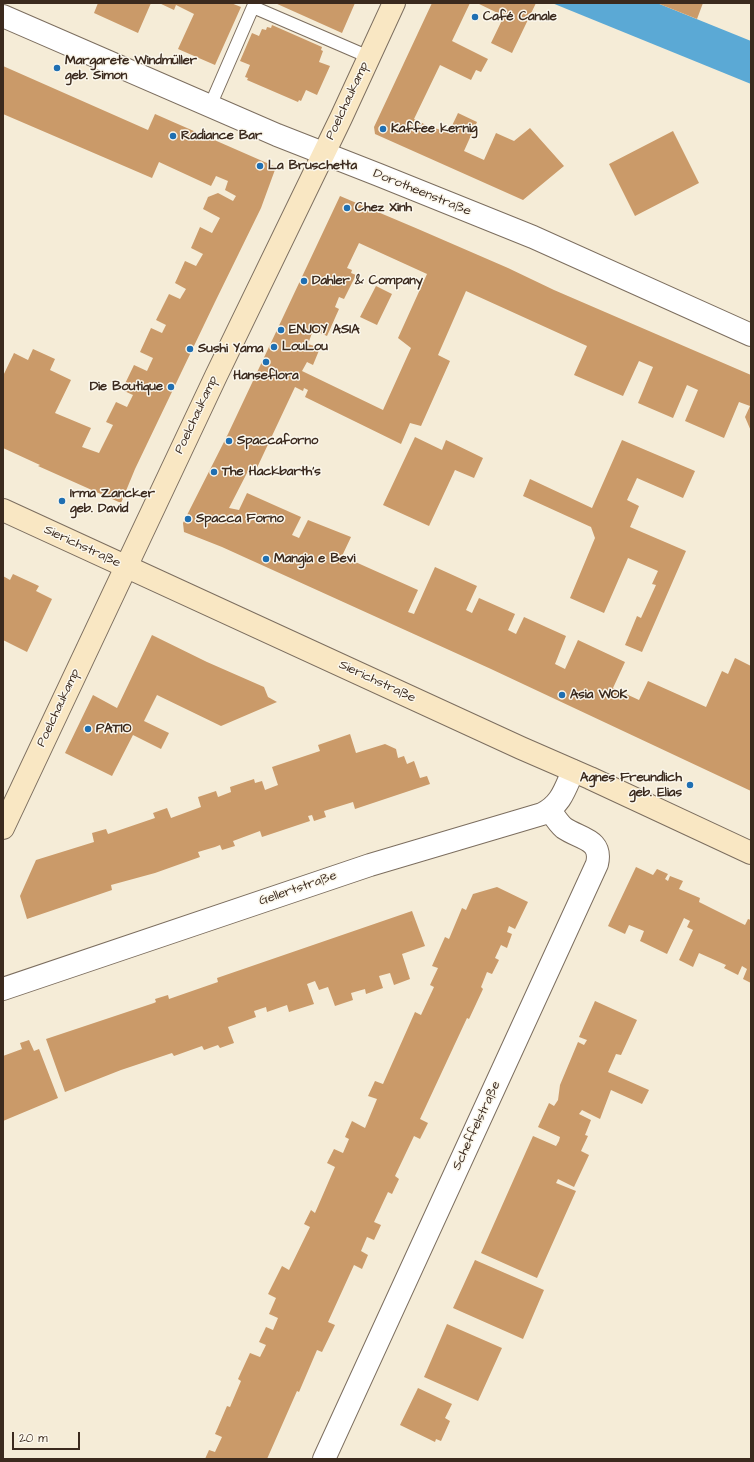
<!DOCTYPE html>
<html>
<head>
<meta charset="utf-8">
<style>
	body { margin:0 }
	#map { position:relative; width:754px; height:1462px; overflow:hidden; background:#f5ecd7; font-family:"Architects Daughter",sans-serif }
	canvas { display:block }
	.frame { position:absolute; inset:0; border:4px solid #3b2a1e; pointer-events:none }
	.scale { position:absolute; left:12px; top:1432px; width:68px; height:18px; box-sizing:border-box; border:2px solid #3b2a1e; border-top:0; padding-left:5px; font-size:12px; line-height:14px; white-space:nowrap; color:#3b2a1e; -webkit-text-stroke:3px #fbf7ec; paint-order:stroke }
</style>
</head>
<body>
<div id="map">
<canvas width="754" height="1462"></canvas>
<div class="frame"></div>
<div class="scale">20 m</div>
</div>
<script>
const context = document.querySelector('canvas').getContext('2d');
context.lineJoin = 'round';
function fill(path, color) {
  context.fillStyle = color;
  context.fill(path, 'evenodd');
}
function stroke(path, color, width, dash) {
  context.strokeStyle = color;
  context.lineWidth = width;
  context.lineCap = dash ? 'butt' : 'round';
  context.setLineDash(dash || []);
  context.stroke(path);
}
function write(font, color, halo, rows, align = 'center') {
  context.font = font + ' "Architects Daughter",sans-serif';
  context.lineWidth = 3;
  context.setLineDash([]);
  context.textBaseline = 'middle';
  context.strokeStyle = halo;
  context.fillStyle = color;
  for (const [text, x, y, turn = 0] of rows) {
    context.save();
    context.translate(x, y);
    context.rotate((+turn || 0) * Math.PI / 180);
    context.textAlign = isNaN(turn) ? turn : align;
    if (halo) context.strokeText(text, 0, 0);
    context.fillText(text, 0, 0);
    context.restore();
  }
}
fill(new Path2D(`
	M552 3H657L751 41V84Z`), '#5ba9d5');
fill(new Path2D(`
	M98 3H151L138 33 94 13Z
	M159 3H231L241 7 215 65 178 49 194 14 176 5 174 10Z
	M275 3H355L342 33Z
	M432 3H470L452 41 488 59 481 72 476 70 471 80 440 65 414 119 430 127 449 132 458 113 477 122 464 151 484 160 496 133 514 141 530 128 564 166 523 200 375 134 374 127Z
	M477 3H536L512 53 491 43 504 16Z
	M657 3H703L697 19Z
	M272 25 322 47 321 50 323 51 319 62 330 66 317 95 306 90 301 101 299 100 298 102 247 80 248 78 245 77 250 65 240 61 252 33 259 36 262 29 266 30 267 27 271 28Z
	M3 66 148 130 155 114 276 167 261 208 215 302 135 469 121 503 38 466 40 465 3 448V376L14 353 28 360 33 349 55 359 50 370 71 380 55 413 91 428 82 447 99 453 113 425 106 422 116 402 127 407 133 395 122 390 134 365 147 371 153 358 140 352 151 328 162 333 166 325 156 320 169 294 180 299 186 289 175 283 185 261 196 266 203 254 191 248 200 227 212 233 220 218 203 209 208 197 218 193 233 201 236 196 225 190 228 181 216 176 211 186 159 162 152 178 3 114Z
	M673 131 699 183 635 216 609 164Z
	M340 196 418 229 508 268 554 290 751 375V431L745 417 750 406 739 402 724 438 685 421 698 390 687 385 673 418 638 403 653 367 639 361 623 396 574 375 587 346 466 291 438 355 450 361 421 426 410 423 401 444 305 397 308 390 304 388 303 391 295 387 255 472 249 469 229 508 239 510 247 493 301 517 292 535 299 538 308 520 351 537 342 556 418 590 408 612 414 614 435 567 477 586 466 610 472 613 479 598 515 614 508 630 516 634 524 617 566 636 555 664 565 669 578 640 625 662 613 688 639 700 648 681 706 707 722 671 728 674 735 658 751 666V791L491 669 222 547 184 532 183 523 228 434ZM359 243 427 274 398 338 411 348 383 410 302 371 307 362 313 365 320 348 308 344 312 333 316 331 327 336 339 309 335 307 339 297 344 299 356 275 351 273 352 270 347 268Z
	M376 286 392 294 377 325 360 317Z
	M415 437 442 450 446 440 483 458 474 478 455 470 429 526 383 505Z
	M622 440 695 471 683 498 637 478 627 500 639 506 630 527 686 551 642 652 625 645 637 616 641 618 656 585 652 584 658 571 628 558 604 613 570 598 595 538 591 527 523 496 530 479 592 508Z
	M13 574 39 586 36 591 52 599 27 652 3 640V576L10 580Z
	M152 635 207 662 264 687 268 697 277 702 221 726 157 695 144 721 169 733 161 749 133 735 112 776 65 753 93 695 117 708Z
	M350 734 356 753 385 744 396 749 398 758 404 756 407 764 414 761 420 778 427 776 430 784 355 809 353 802 324 811 326 817 314 821 312 815 308 816 310 821 262 837 260 831 233 841 235 846 222 850 220 845 215 847 198 852 200 857 155 873 111 885 112 890 27 919 20 896 36 860 94 842 92 833 106 829 108 834 155 818 153 813 167 808 171 818 201 807 198 797 216 791 218 797 231 792 230 787 254 779 255 783 262 781 265 790 278 785 272 767 320 751 318 745Z
	M636 867 653 875 657 869 668 874 665 879 668 881 670 876 683 881 679 889 700 898 699 902 745 925 748 919 751 920V983L743 979 747 969 742 966 738 975 724 968 726 965 699 953 693 967 679 960 693 930 687 927 690 921 684 918 667 954 640 941 644 931 629 925 625 934 608 926Z
	M497 887 528 902 515 929 509 926 507 932 512 934 507 948 501 945 495 958 499 960 492 974 487 972 481 987 483 989 469 1019 467 1018 420 1119 428 1123 420 1139 414 1136 395 1176 399 1179 392 1194 388 1192 374 1222 381 1225 374 1240 367 1237 361 1251 368 1255 362 1269 354 1265 328 1322 335 1325 322 1352 317 1350 299 1392 297 1391 267 1459H205L209 1450 215 1452 222 1437 215 1434 227 1406 230 1407 241 1381 238 1379 250 1353 260 1357 266 1345 259 1342 266 1327 273 1330 278 1318 269 1314 276 1298 268 1294 282 1266 289 1270 310 1227 304 1224 311 1210 315 1213 335 1167 327 1163 334 1149 343 1153 349 1139 345 1137 352 1121 365 1128 377 1099 368 1096 375 1081 383 1084 415 1012 421 1015 434 987 430 985 438 968 432 966 445 937 449 939 462 908 466 910 473 894Z
	M412 911 425 946 402 954 410 979 394 985 390 973 379 976 383 988 366 994 365 989 351 993 353 1000 335 1006 328 987 319 990 315 981 307 984 314 1004 289 1012 287 1005 267 1012 266 1007 254 1011 256 1017 228 1027 234 1043 220 1048 218 1045 204 1050 202 1046 174 1056 172 1053 121 1070 65 1092 46 1039 154 1003 156 1002 155 999 168 995 169 999 218 982 217 978Z
	M595 1001 637 1020 621 1055 616 1054 608 1072 649 1090 642 1104 611 1090 600 1119 582 1110 579 1114 591 1120 585 1135 588 1136 581 1151 589 1155 574 1187 558 1179 556 1183 576 1191 537 1278 481 1253 533 1136 556 1146 559 1141 560 1137 538 1127 549 1103 554 1106 558 1100 560 1085 578 1042 584 1045 587 1040 579 1037Z
	M29 1040 34 1051 39 1049 58 1098 3 1121V1056L22 1049 20 1043Z
	M475 1260 544 1290 523 1339 453 1308Z
	M447 1324 502 1348 478 1401 424 1377Z
	M418 1388 452 1404 445 1418 450 1421 441 1441 436 1439 435 1442 400 1425Z`), '#ca9a69');
const lane = new Path2D(`
	M210 106 253 7 369 57`);
const street = new Path2D(`
	M3 16 277 135 379 175 533 237 751 335
	M3 989 370 865 542 814C561 805 565 789 573 771
	M324 1459 597 864C603 839 580 839 564 828 558 823 554 816 550 810`);
const secondary = new Path2D(`
	M3 510 521 748 590 778 751 853
	M3 828 216 376 341 118 394 3`);
stroke(lane, '#7c6e5f', 14);
stroke(street, '#7c6e5f', 24);
stroke(secondary, '#7c6e5f', 24);
stroke(lane, '#fff', 12);
stroke(street, '#fff', 22);
stroke(secondary, '#f9e7c3', 22);
for (const [x, y, r, color] of [
	[475,17,4,"#1f6fb2"],
	[57,68,4,"#1f6fb2"],
	[383,129,4,"#1f6fb2"],
	[173,136,4,"#1f6fb2"],
	[260,166,4,"#1f6fb2"],
	[347,208,4,"#1f6fb2"],
	[304,281,4,"#1f6fb2"],
	[281,330,4,"#1f6fb2"],
	[274,347,4,"#1f6fb2"],
	[190,349,4,"#1f6fb2"],
	[266,362,4,"#1f6fb2"],
	[171,387,4,"#1f6fb2"],
	[229,441,4,"#1f6fb2"],
	[214,472,4,"#1f6fb2"],
	[62,501,4,"#1f6fb2"],
	[188,519,4,"#1f6fb2"],
	[266,559,4,"#1f6fb2"],
	[562,695,4,"#1f6fb2"],
	[88,729,4,"#1f6fb2"],
	[690,785,4,"#1f6fb2"]
]) {
  const dot = new Path2D();
  dot.arc(x, y, r, 0, 2 * Math.PI);
  context.fillStyle = color;
  context.fill(dot);
  stroke(dot, '#fbf7ec', 1.5);
}
write('bold 13px', '#3b2a1e', '#fbf7ec', [
	["Café Canale",483,17],
	["Margarete Windmüller",65,61],
	["geb. Simon",65,76],
	["Kaffee kernig",391,129],
	["Radiance Bar",181,136],
	["La Bruschetta",268,166],
	["Chez Xinh",355,208],
	["Dahler & Company",312,281],
	["ENJOY ASIA",289,330],
	["LouLou",282,347],
	["Sushi Yama",198,349],
	["Hanseflora",266,376,"center"],
	["Die Boutique",163,387,"right"],
	["Spaccaforno",237,441],
	["The Hackbarth's",222,472],
	["Irma Zancker",70,494],
	["geb. David",70,509],
	["Spacca Forno",196,519],
	["Mangia e Bevi",274,559],
	["Asia WOK",570,695],
	["PATIO",96,729],
	["Agnes Freundlich",682,778,"right"],
	["geb. Elias",682,793,"right"]
], 'left');
write('13px', '#3b2a1e', '#fbf7ec', [
	["Poelchaukamp",348,101,-65],
	["Dorotheenstraße",422,193,22],
	["Poelchaukamp",197,415,-65],
	["Sierichstraße",82,547,25],
	["Sierichstraße",377,682,25],
	["Poelchaukamp",59,708,-65],
	["Gellertstraße",298,889,-19],
	["Scheffelstraße",477,1126,-65]
]);
</script>
</body>
</html>
